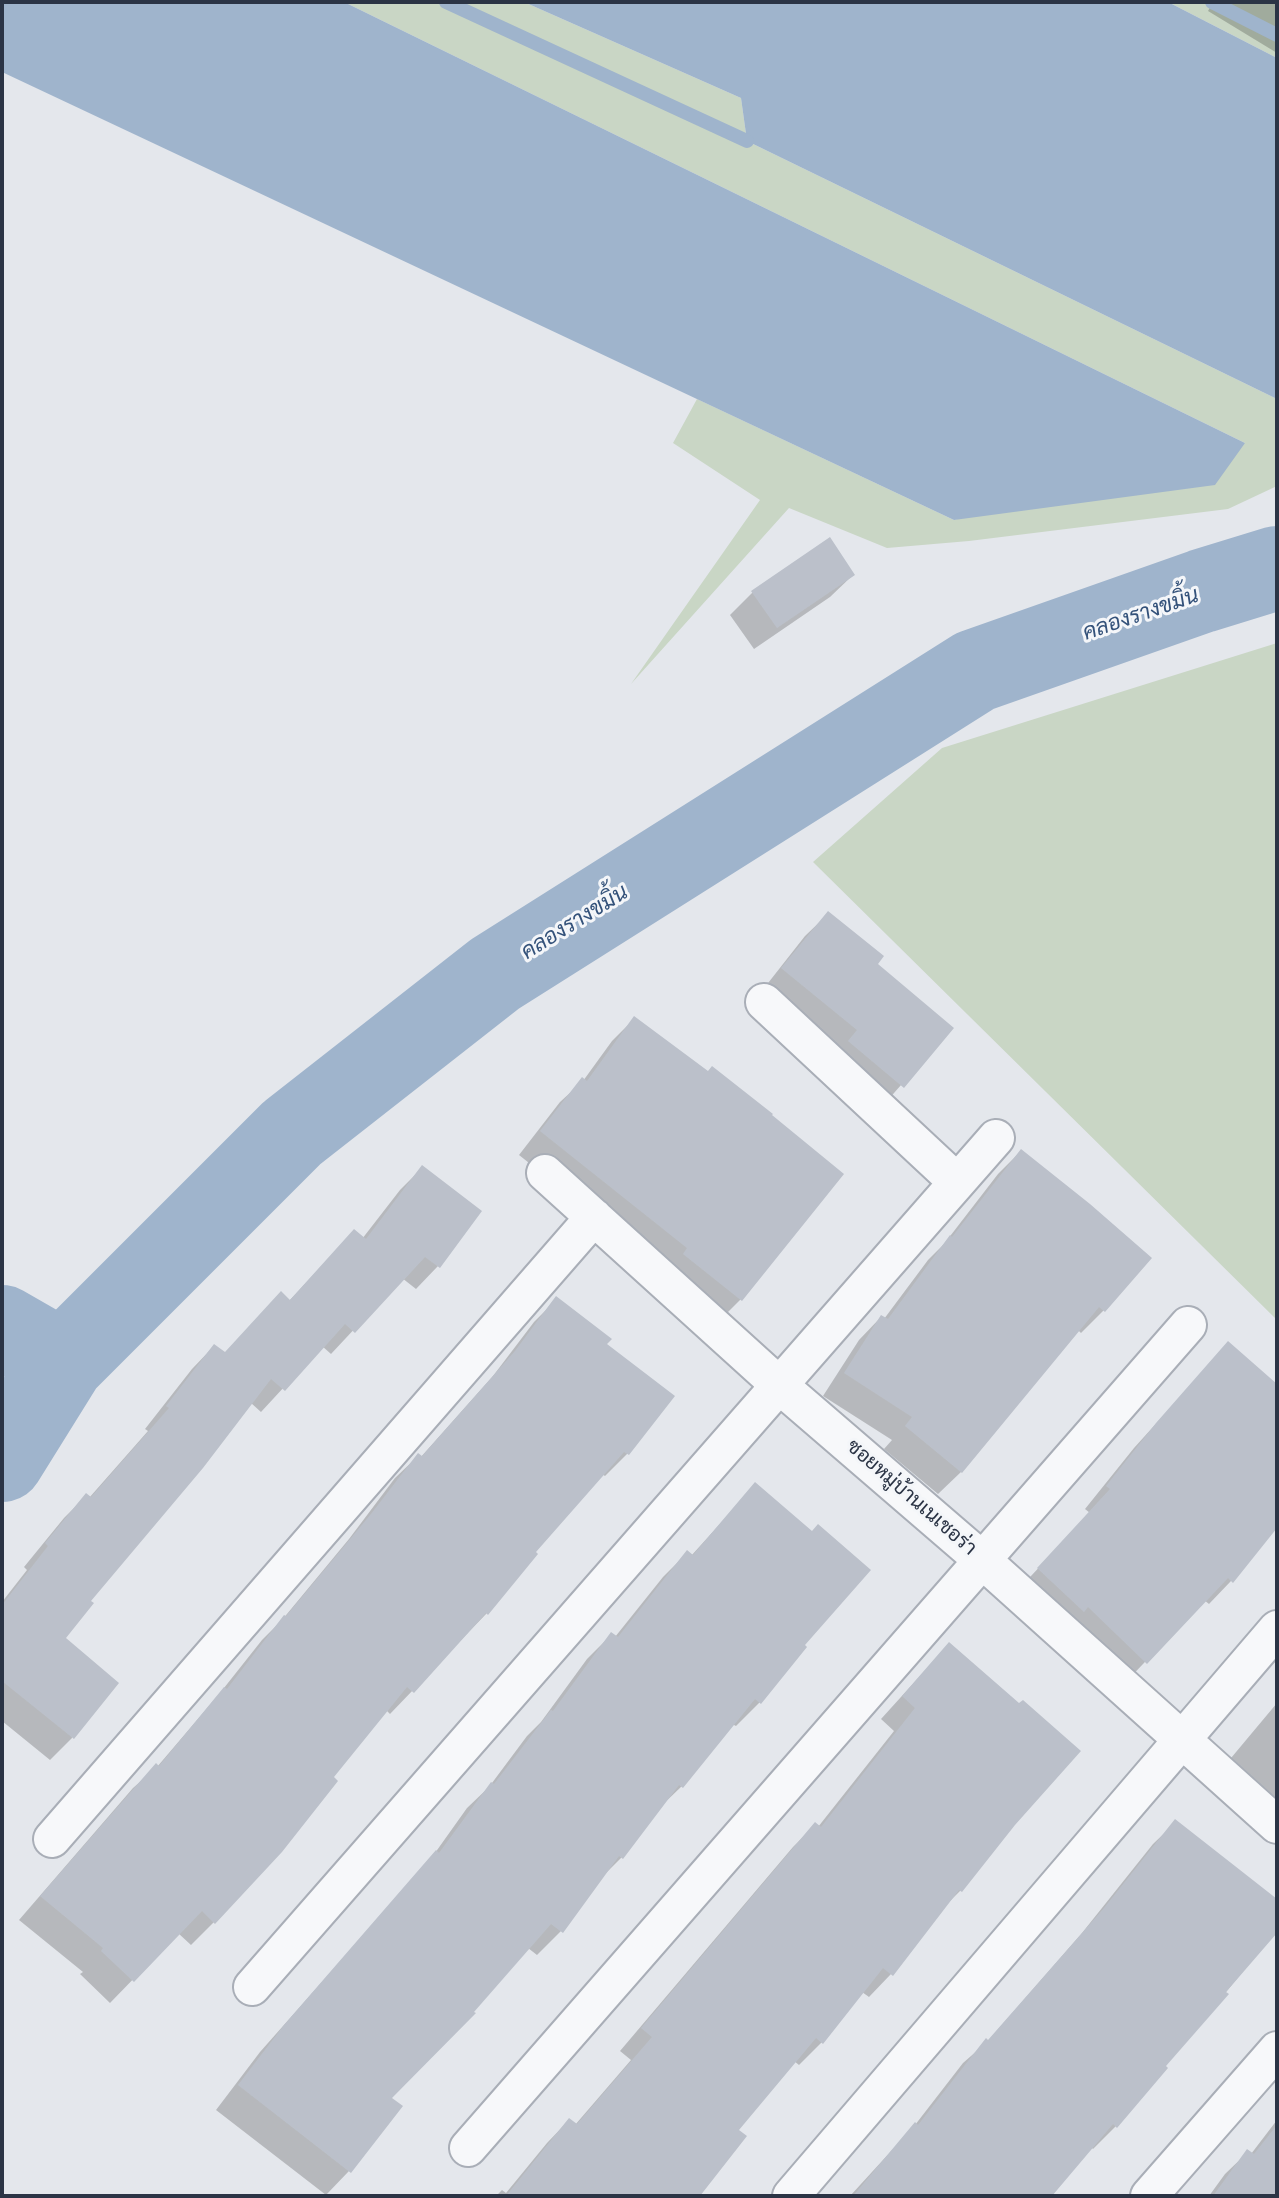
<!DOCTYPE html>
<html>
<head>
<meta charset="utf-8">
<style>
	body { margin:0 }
	#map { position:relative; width:1279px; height:2198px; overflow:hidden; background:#e4e7ec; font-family:"DejaVu Sans",sans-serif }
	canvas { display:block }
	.frame { position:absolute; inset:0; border:4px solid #2b3445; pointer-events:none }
</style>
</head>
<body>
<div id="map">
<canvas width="1279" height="2198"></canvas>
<div class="frame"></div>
</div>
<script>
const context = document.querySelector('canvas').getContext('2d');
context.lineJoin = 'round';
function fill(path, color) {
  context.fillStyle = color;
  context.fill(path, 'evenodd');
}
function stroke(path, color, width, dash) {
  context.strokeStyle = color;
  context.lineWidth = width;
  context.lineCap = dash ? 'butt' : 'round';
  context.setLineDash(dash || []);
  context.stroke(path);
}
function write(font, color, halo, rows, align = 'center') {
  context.font = font + ' "DejaVu Sans",Sarabun,sans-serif';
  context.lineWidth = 6;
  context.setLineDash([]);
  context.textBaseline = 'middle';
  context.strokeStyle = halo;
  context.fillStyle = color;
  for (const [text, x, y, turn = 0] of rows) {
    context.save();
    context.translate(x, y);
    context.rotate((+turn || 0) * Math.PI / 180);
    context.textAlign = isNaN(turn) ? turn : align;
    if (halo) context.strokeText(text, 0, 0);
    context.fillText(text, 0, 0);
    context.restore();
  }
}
fill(new Path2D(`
	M344 2H524L741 98 747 141 1277 399V486L1228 509 969 541 887 548 789 508 631 684 760 500 673 443 697 399 954 520 1245 443Z
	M1168 2H1277V58Z
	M1277 643V1320L813 862 942 748Z`), '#c9d6c5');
fill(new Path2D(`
	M2 2H344L1245 443 1215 485 954 520 2 72Z
	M524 2H1168L1277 58V399L747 141 741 98Z`), '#9fb4cc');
fill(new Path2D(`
	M1213 2H1277V53L1208 11Z
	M853 575 830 597 754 649 730 615 753 592Z
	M828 914 875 965 951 1028 880 1109 761 992 805 936Z
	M634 1019 741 1299 718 1322 666 1272 519 1155 560 1102 583 1081 612 1041Z
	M1021 1151 1149 1258 1103 1311 1081 1333 1078 1330 961 1472 938 1494 884 1449 892 1440 823 1396 859 1340 881 1317 884 1319 928 1260 944 1244 998 1174Z
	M422 1168 438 1266 416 1289 402 1278 331 1354 322 1346 261 1412 251 1403 88 1601 64 1639 72 1738 50 1760 2 1721V1602L27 1570 24 1567 64 1518 86 1496 89 1498 148 1431 145 1429 192 1369 214 1346 224 1354 289 1301 354 1231 362 1239 400 1190Z
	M557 1299 605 1344 672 1397 627 1454 605 1476 602 1474 533 1552 487 1613 390 1714 386 1710 214 1922 191 1945 178 1933 110 2003 80 1974 83 1972 19 1920 133 1788 157 1767 220 1693 262 1640 282 1620 349 1539 395 1478 418 1456 420 1458 493 1376 534 1322Z
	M1228 1344 1277 1386V1525L1231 1581 1209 1604 1204 1600 1123 1685 1016 1592 1090 1513 1085 1509 1134 1448Z
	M755 1485 802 1645 760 1702 736 1726 732 1724 682 1786 657 1810 621 1858 600 1879 561 1931 537 1955 528 1948 389 2098 349 2171 326 2195 216 2110 260 2052 430 1860 467 1808 489 1787 527 1736 541 1722 587 1659 611 1635 615 1637 663 1577 687 1553 691 1556Z
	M949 1644 1013 1824 960 1891 941 1910 891 1974 869 1997 862 1992 822 2042 799 2065 794 2061 736 2130 698 2196H496L502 2190 506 2193 547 2143 569 2120 575 2125 631 2060 620 2051 793 1847 815 1825 818 1827 894 1731 881 1719Z
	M1277 1703V1810L1221 1770Z
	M1176 1822 1277 1902V1930L1116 2126 1093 2149 1091 2147 1049 2196H850L915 2125 963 2063 987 2042 1082 1933 1153 1844Z
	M1277 2120V2196H1209L1225 2174 1248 2152 1251 2154Z`), '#0003');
stroke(new Path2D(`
	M446 2 747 141
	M1212 2 1277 35`), '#9fb4cc', 14);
stroke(new Path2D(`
	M2 1327 63 1362
	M2 1460 63 1362 292 1133 495 974 975 671 1202 591 1277 568`), '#9fb4cc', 84);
fill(new Path2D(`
	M830 537 855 575 777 628 751 591Z
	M828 911 884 956 878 964 954 1028 904 1088 848 1041 857 1030 781 968Z
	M634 1016 708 1071 712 1066 773 1114 772 1115 844 1174 742 1301 683 1254 687 1248 540 1131 582 1077 587 1081Z
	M1021 1149 1090 1204 1152 1258 1105 1312 1099 1307 962 1473 905 1426 912 1417 844 1373 881 1315 888 1319 950 1235 952 1237Z
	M422 1165 482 1211 440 1268 425 1257 355 1333 345 1324 285 1391 271 1379 203 1468 91 1601 94 1603 66 1638 119 1683 74 1739 2 1681V1605L48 1546 45 1543 86 1493 91 1497 169 1408 166 1406 214 1344 225 1352 281 1291 290 1300 354 1229 366 1239Z
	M556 1296 612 1339 607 1344 675 1396 629 1455 624 1452 536 1552 538 1554 488 1615 486 1613 414 1693 407 1687 334 1777 338 1781 282 1852 215 1924 202 1911 134 1982 101 1951 103 1948 40 1896 156 1763 159 1766 224 1687 227 1689 284 1615 286 1616 371 1514 418 1453 422 1456 515 1351Z
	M1228 1341 1277 1384V1528L1233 1583 1228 1578 1147 1664 1088 1607 1084 1612 1037 1568 1110 1489 1106 1486 1156 1423Z
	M755 1482 812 1531 818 1524 871 1570 805 1645 807 1647 761 1704 755 1699 683 1788 679 1785 623 1859 619 1856 563 1933 551 1924 474 2012 476 2013 392 2098 403 2106 351 2173 238 2085 284 2025 436 1850 439 1853 491 1782 494 1784 551 1710 553 1711 611 1632 618 1637 687 1550 693 1555Z
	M949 1642 1019 1703 1023 1700 1081 1751 1015 1825 962 1892 959 1890 893 1976 883 1968 823 2044 816 2038 739 2130 747 2136 700 2196H506L569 2118 577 2124 652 2037 641 2028 815 1822 821 1827 915 1708 902 1696Z
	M1175 1819 1277 1899V1933L1226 1992 1229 1994 1166 2066 1168 2068 1117 2128 1113 2124 1052 2196H853L915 2122 918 2125 986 2038 988 2040 1104 1908Z
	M1277 2125V2196H1213L1247 2149 1254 2154Z`), '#bbc0ca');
const minor = new Path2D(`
	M764 1002 957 1182
	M545 1173 779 1385 981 1559 1277 1825
	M52 1839 594 1217
	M252 1987 996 1138
	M468 2148 1188 1325
	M791 2196 1277 1629
	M1149 2196 1277 2050`);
stroke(minor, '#a9aeb7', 40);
stroke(minor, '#f7f8fa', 36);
write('20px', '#2b3445', '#f4f6f9', [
	["ซอยหมู่บ้านเนเชอร่า",911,1498,41]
]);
write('italic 22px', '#34527a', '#f4f6f9', [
	["คลองรางขมิ้น",1141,615,-19],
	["คลองรางขมิ้น",575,923,-32]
]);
</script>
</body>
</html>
